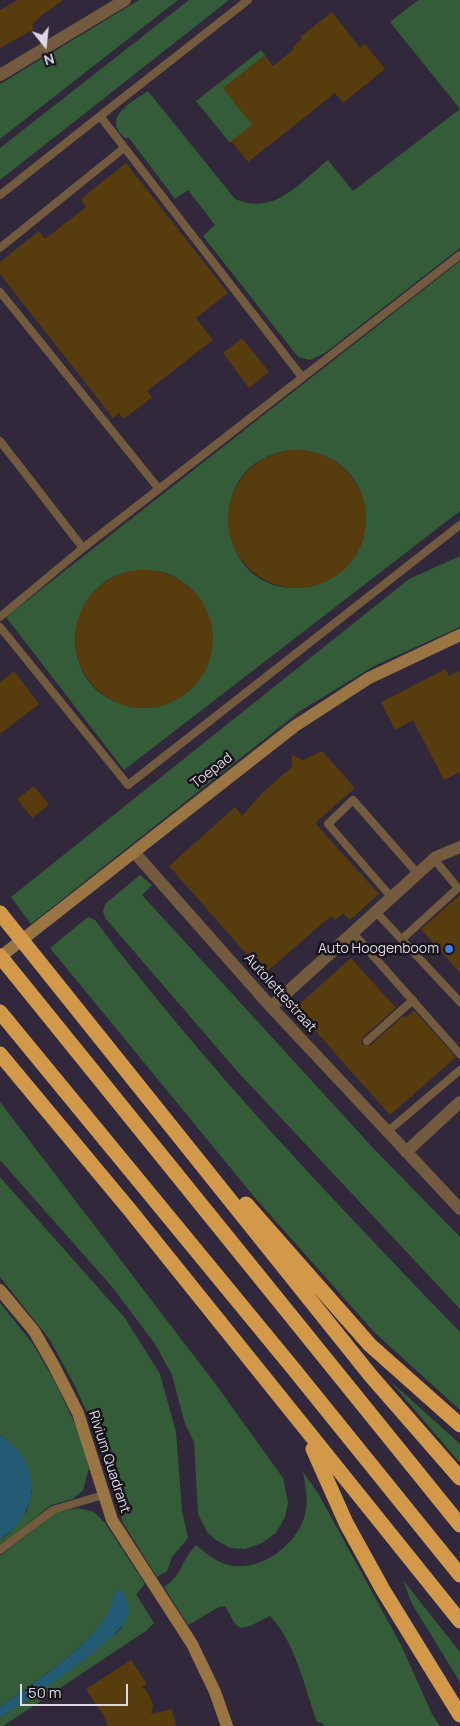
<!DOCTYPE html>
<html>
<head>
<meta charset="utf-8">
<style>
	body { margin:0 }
	#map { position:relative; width:460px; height:1726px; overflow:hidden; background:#31283b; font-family:Manrope,sans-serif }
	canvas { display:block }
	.north { position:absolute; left:20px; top:20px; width:50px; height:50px; -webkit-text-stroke:4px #17131b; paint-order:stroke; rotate:164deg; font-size:14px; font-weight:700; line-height:20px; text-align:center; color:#ddd8e4 }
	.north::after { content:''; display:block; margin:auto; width:18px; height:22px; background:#ddd8e4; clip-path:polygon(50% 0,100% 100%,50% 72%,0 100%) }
	.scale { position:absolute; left:20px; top:1684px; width:108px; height:22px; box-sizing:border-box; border:2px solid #ddd8e4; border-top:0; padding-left:6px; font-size:15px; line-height:18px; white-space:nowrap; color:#ddd8e4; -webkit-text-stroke:4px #17131b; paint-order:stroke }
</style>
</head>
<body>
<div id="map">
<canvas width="460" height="1726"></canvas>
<div class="north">N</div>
<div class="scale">50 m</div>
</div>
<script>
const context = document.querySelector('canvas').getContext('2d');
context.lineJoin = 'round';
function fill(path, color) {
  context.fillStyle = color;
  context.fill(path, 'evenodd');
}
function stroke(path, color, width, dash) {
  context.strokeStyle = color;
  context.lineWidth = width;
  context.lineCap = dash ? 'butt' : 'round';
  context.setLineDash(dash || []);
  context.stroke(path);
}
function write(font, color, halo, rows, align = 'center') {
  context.font = font + ' Manrope,sans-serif';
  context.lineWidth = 5;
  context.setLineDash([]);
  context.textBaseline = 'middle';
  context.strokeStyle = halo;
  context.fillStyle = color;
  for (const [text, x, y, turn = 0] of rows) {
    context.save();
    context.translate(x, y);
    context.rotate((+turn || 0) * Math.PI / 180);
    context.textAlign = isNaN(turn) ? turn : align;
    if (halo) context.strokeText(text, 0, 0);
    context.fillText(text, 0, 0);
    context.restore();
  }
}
fill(new Path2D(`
	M139 0H178L0 139V84Z
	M189 0H229L0 180V148Z
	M418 0H460V248L325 353 310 360 298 357 203 236 215 225 188 190 175 199 129 138H125C101 117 132 102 148 91L235 199C275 216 299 183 328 160L353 191 460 109 390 22Z
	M261 50 265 55 224 88 278 105 230 143 196 101Z
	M460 261V511L124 770 6 617ZM302 450C317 453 331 457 343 467 371 491 373 536 350 563 337 577 323 584 304 587 221 599 197 474 280 452 287 450 295 450 302 450ZM149 570C156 571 165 572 171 575 207 592 221 632 206 667 200 683 188 693 173 701 159 708 144 709 129 706 68 693 57 616 106 581 119 572 134 571 149 570Z
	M460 556V627L374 666 300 711 31 924 11 897 409 579Z
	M140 875 152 885 142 895 374 1149 460 1237V1309L237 1071 106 919 103 912 105 904Z
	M88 917 95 920C205 1067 333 1200 460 1332V1410L374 1332 256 1199 50 948Z
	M0 1102 217 1386 283 1478 288 1503 285 1517 276 1533 262 1543 245 1549 230 1548 216 1540 207 1532 198 1514 194 1442 185 1424 172 1375 155 1344 113 1288 0 1160Z
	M0 1177 125 1318 160 1374 176 1432 182 1511 188 1538 172 1557 167 1571 157 1577 123 1523 91 1421 75 1386 50 1340 0 1277Z
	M0 1303 33 1344 56 1384 77 1428 89 1468 83 1490 73 1499 51 1505 0 1546V1539L8 1534 27 1511 32 1492 9 1441 0 1435Z
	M389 1380 460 1444V1463Z
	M303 1472 318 1493 401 1645 432 1714 440 1726H324L323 1723 317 1722C305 1689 295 1641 270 1616L250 1626 241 1628 235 1624 225 1606 219 1607 188 1625 164 1587C183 1575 180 1562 196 1545 205 1553 214 1560 225 1564 258 1575 298 1545 305 1514 309 1500 305 1485 303 1472Z
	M78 1508 94 1512 105 1523 145 1584 136 1594 154 1623 146 1631 3 1726H0V1718L81 1662 121 1629 116 1589C114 1596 112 1605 109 1612 90 1647 32 1683 0 1707V1556L55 1513Z
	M403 1580 460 1652V1682L412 1604Z`), '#345c38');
fill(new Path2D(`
	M0 1435C43 1461 42 1513 0 1539Z
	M116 1589 124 1593C127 1600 131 1608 128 1616 121 1640 25 1701 0 1718V1707C31 1684 92 1646 109 1611 112 1604 114 1596 116 1589Z`), '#225b73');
fill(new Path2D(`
	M18 0H63L41 16 32 25 34 29 0 48V10Z
	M332 12 360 48 365 44 385 69 343 103 335 93 248 162 231 141 252 125 223 88 265 55 273 66 292 51 294 46 302 39 300 37Z
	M126 163 228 293 196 318 213 340 147 391 152 397 124 419 119 413 113 418 0 274V262L39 231 45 239 86 207 81 199Z
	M242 338 269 372 249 388 223 353Z
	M228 519a69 69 0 1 1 138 0a69 69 0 1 1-138 0Z
	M75 639a69 69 0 1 1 138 0a69 69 0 1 1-138 0Z
	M446 669 449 676 460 670V772L444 780 413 720 395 730 381 702Z
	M14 671 39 704 0 734V682Z
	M322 751 355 788 315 823 379 894 350 920 343 913 335 920 331 916 264 974 169 866 235 807 242 816 263 792 292 767V755L303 760Z
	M34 786 49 805 32 818 17 799Z
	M460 895V973L421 929Z
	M351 958 396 1008 363 1037 361 1042 363 1045H371L403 1016 405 1018 414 1010 456 1057 390 1115 295 1008Z
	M131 1660 147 1684 142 1687 148 1693 153 1706 151 1714 172 1709 176 1726H108L104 1716 86 1689Z`), '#573c0e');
stroke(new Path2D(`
	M248 0 100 116 302 377
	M0 195 100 116
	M0 248 124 148
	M0 292 159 489
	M0 441 83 548
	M0 617 83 548 460 255
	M0 627 128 785 460 525
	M392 898 328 824 353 800 418 874
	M376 912 460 1002
	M353 933 460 1054
	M402 939 458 888 434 859
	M367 1041 413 1000
	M387 1132 460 1070
	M0 1550 53 1510 103 1495`), '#725b3e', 8);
stroke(new Path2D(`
	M0 75 125 0
	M134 852 271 1007 460 1209
	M271 1007 436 857 460 847
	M406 1152 460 1102`), '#725b3e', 12);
stroke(new Path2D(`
	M0 957 295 726 369 678 460 635
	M0 1290 34 1331 53 1364 78 1413 112 1520 192 1644 215 1692 227 1726`), '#997544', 12);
stroke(new Path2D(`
	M0 913 371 1376 460 1478
	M0 956 460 1525
	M0 1012 292 1367 460 1575
	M0 1054 129 1209 460 1621
	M246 1204 370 1345 460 1425
	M313 1449 346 1523 383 1590 460 1715`), '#d2994b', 15);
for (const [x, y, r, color] of [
	[449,949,5,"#3f7fe0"]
]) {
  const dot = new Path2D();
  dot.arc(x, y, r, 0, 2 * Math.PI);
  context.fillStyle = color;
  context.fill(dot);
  stroke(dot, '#17131b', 2);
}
write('14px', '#ddd8e4', '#17131b', [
	["Toepad",212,771,-38],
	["Autolettestraat",280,993,48],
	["Rivium Quadrant",109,1462,72]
]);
write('14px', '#ddd8e4', '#17131b', [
	["Auto Hoogenboom",439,949]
], 'right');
</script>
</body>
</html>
